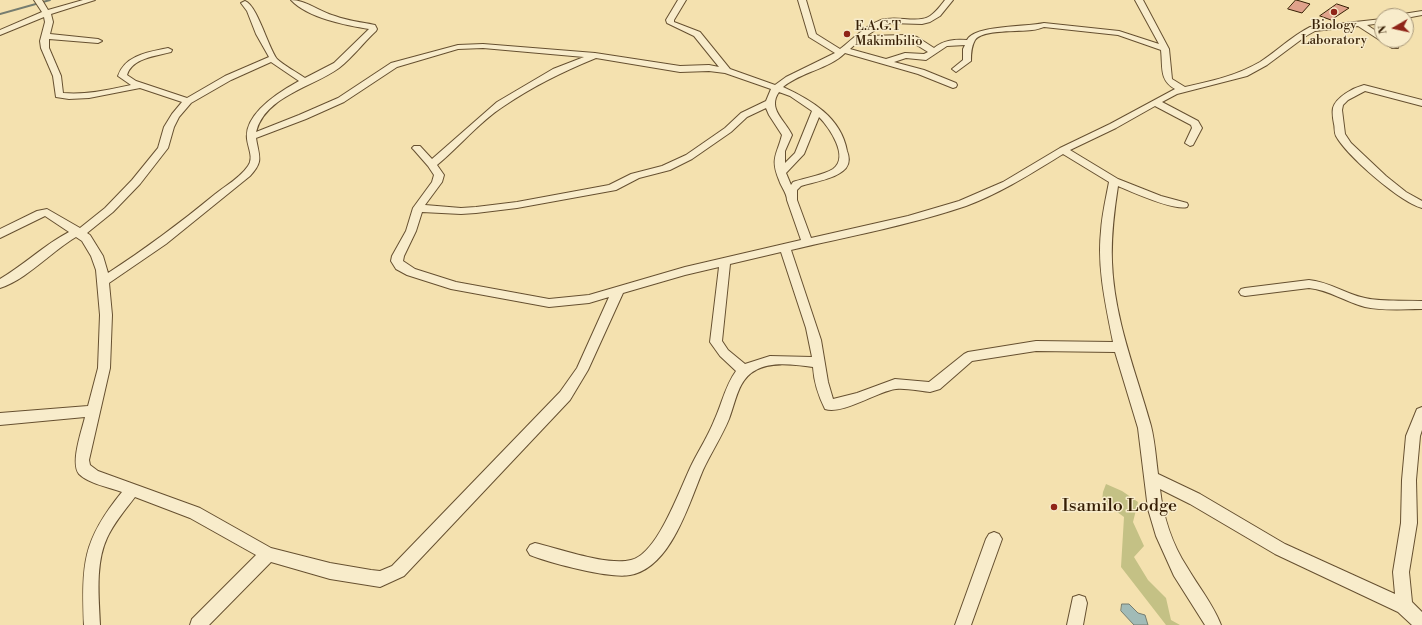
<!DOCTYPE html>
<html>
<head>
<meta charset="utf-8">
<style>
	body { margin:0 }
	#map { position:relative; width:1422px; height:625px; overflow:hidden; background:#f4e1af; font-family:"Libre Bodoni",serif }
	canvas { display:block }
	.north { position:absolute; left:1374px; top:8px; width:40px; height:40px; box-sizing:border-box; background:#f8eccb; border:1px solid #aa9a7c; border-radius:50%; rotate:261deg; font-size:11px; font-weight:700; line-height:16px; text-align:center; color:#361f05 }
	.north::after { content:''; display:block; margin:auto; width:14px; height:18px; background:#8f2418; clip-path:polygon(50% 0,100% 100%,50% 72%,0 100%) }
</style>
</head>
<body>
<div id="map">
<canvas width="1422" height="625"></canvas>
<div class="north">N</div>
</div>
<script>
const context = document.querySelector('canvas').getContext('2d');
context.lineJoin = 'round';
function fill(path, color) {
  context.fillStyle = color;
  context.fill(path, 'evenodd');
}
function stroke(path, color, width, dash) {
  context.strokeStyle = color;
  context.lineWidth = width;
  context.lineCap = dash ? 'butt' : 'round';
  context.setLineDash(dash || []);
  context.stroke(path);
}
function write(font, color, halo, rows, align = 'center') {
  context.font = font + ' "Libre Bodoni",serif';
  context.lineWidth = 3;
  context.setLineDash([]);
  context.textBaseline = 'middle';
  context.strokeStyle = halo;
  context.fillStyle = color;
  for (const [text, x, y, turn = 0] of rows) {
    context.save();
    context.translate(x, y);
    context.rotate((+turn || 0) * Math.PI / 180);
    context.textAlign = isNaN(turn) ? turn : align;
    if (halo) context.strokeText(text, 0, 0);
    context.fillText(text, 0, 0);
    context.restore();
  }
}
fill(new Path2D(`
	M1106 484 1122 491 1138 502 1133 522 1144 546 1134 557 1148 580 1166 598 1171 620 1180 625H1166L1121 567 1124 517 1102 501 1103 492Z`), '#c4c185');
const water = new Path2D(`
	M1122 604H1129L1138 613 1145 615 1148 625H1134L1121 611Z`);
fill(water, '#a1bbb7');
stroke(water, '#767d70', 1);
stroke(new Path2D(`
	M0 14 50 0`), '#767d70', 2);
const building = new Path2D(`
	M1296 0 1300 1 1310 4 1302 13 1288 9Z
	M1337 4 1349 8 1331 20 1320 16Z`);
fill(building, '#e0a28b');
stroke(building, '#361f05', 1);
const minor = new Path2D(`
	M34 0H42L48 10 83 0H95L51 14 53 22 50 34 98 39 102 41 98 43 49 39V48L61 76 63 93C86 95 108 90 131 85L118 76C125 55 149 52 168 48L172 50 171 52C156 56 132 58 127 75L136 81 187 98 225 76 269 57 256 34 247 11 241 3 245 1C257 5 268 47 277 59 283 65 298 73 305 78L334 63 369 29C345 25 308 18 291 0 306 0 320 12 335 16 348 21 361 22 375 25L377 29 376 31C363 43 353 57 339 68 313 87 265 96 256 132L299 115 338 98 391 63 458 45 483 44 595 53 680 66 709 65 719 67 694 36 667 23 666 20 678 0H686L674 20V22L700 32 730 69 775 85 786 77 835 53 809 37 798 0H806L816 34 840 49C853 39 865 26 881 20 896 15 918 24 930 16 936 12 941 5 945 0H953L940 16 930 22 922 24 890 23 880 27 866 36 907 35 917 37 934 48C944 40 954 39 967 40 974 25 1027 27 1044 23L1119 31 1159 44 1135 0H1143L1169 49 1172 79 1185 87C1211 81 1236 76 1260 62 1277 51 1292 36 1310 27L1382 19V23L1367 25 1382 35V40H1391L1398 44V48H1392L1358 26 1315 31 1306 36 1267 65 1247 76 1177 94 1162 102 1198 121 1202 128 1193 145 1190 146 1185 143 1192 128 1191 125 1155 106 1116 128 1070 150 1118 179 1161 196 1187 203 1188 205 1187 207C1174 211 1132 192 1118 186 1114 212 1111 236 1112 262 1114 319 1136 372 1151 426 1155 442 1156 459 1158 474L1200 494 1285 544 1395 594 1393 572 1401 523 1402 480 1406 436 1417 409 1422 407V430L1420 436 1416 480 1417 523 1409 572 1412 602 1422 612V625H1412L1398 612 1275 554 1190 504 1160 489C1163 516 1172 544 1187 567 1198 586 1213 604 1221 625H1205L1174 576 1156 536 1148 509 1138 428 1115 352 1036 351 972 361 940 389 930 392C919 391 907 388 896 389 878 391 843 415 825 409 818 395 814 382 813 367 795 365 772 361 756 370 738 379 736 401 729 419 722 436 711 453 703 470 689 503 671 568 630 575 610 579 550 563 530 555L527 550 530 545 535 543C560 549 607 566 631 560 658 554 680 488 692 464 699 450 708 436 714 421 722 404 725 386 736 371L720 356 710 342 719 267 685 275 623 293 588 370 570 400 404 576 380 587 330 579 271 562 209 625H190L192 619 256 555 190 518 135 497C125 510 114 523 107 538 95 564 99 598 100 625H84C82 564 82 541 122 492 109 487 89 484 79 474 70 463 82 430 85 417L0 425V413L88 406 98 368 100 315 96 270 91 256 82 241 76 237C52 251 26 280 0 288V279C24 265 44 245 69 232L45 216 0 238V229L37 211 47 209 80 228 105 208 132 180 158 148 164 127 172 114 182 102 140 88 89 98 69 99 56 97 53 76 41 48 40 41 45 22 44 17 0 35V30L42 12ZM1044 27 1118 35 1161 50C1163 67 1159 80 1175 89L1110 124 1060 148 1003 182 959 201 908 216 811 238 797 200V190L801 186C814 182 836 179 846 168 850 163 849 156 847 151 841 117 811 100 783 87 801 72 829 69 845 53L918 74 953 88 956 87 957 85 956 83 924 70 894 62 906 58 926 60 947 46 965 45 963 49V60L952 69 956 72 971 61C971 54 971 47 975 40 982 29 1020 32 1032 30 1036 30 1040 28 1044 27ZM907 39 928 52 924 54 905 53 886 59 850 49 859 41ZM483 48 584 57 553 69 497 102 432 159 420 146H414L412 148 414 150 428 166 434 175 432 182 413 208 406 231 392 256 391 261 396 269 407 275 451 289 549 307 589 303 609 297 577 368 560 392 392 566 380 571 371 570 330 563 271 548 200 508 98 471 90 465 89 460 110 368 112 315 109 283 166 244 250 176C264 161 259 157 256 138L306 119 344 102 397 67 458 49ZM596 58 680 72 709 71 725 73 771 89 766 101 741 113 725 128 686 155 662 166 631 174 609 185 517 202 476 207 461 208 425 205 442 182 444 175 437 165C460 146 479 122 504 106 533 86 564 71 596 58ZM271 62 299 81C279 92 244 114 247 139 248 148 254 158 248 166 240 178 225 186 214 195 180 223 145 249 108 273L103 256 90 235 87 233 113 212 140 184 168 148 174 127 179 117 191 103 231 80ZM779 92 790 96 812 111 795 153 785 163V151L792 135C785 120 767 109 779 92ZM766 108 769 115 782 135C777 155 770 158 779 180 781 187 787 193 787 200L801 240 685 267 589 295 549 299 456 282 415 269 403 261 404 256 416 231 422 212 461 214 476 213 517 208 616 190 639 178 670 170 692 159 731 132 747 117ZM819 117C829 127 850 157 833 169 824 175 804 178 793 182L791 185 786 173 804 154ZM1063 154 1109 182C1106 198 1102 215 1101 231 1097 268 1106 306 1113 342L1036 341 968 352 964 354 929 382 895 379 857 393 833 399 828 382 821 340 791 250C850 236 910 225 966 206 1001 193 1032 173 1063 154ZM781 252 806 328 812 357 770 356 745 364 728 350 722 341 730 264Z
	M1422 11V15L1406 18V16H1402L1403 14Z
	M1364 85 1422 100V106L1365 91 1348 100 1343 105 1342 110 1345 134 1351 143 1386 176 1406 192 1422 201V208C1400 202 1347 156 1336 136 1334 132 1335 127 1334 124 1333 119 1332 113 1333 108 1336 97 1353 88 1364 85Z
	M1309 280C1330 282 1345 294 1365 298 1383 302 1404 300 1422 301V309C1404 309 1383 311 1365 307 1346 302 1329 290 1309 288L1245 296 1241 295 1239 292 1241 289 1245 288Z
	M994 532 999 534 1002 539 971 625H955L986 539 989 534Z
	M1079 595 1085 597 1087 603 1083 625H1067L1073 597Z`);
stroke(minor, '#665030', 2);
fill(minor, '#f8eccb');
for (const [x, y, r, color] of [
	[1334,12,4,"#8f2418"],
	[847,34,4,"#8f2418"],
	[1054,507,4,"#8f2418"]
]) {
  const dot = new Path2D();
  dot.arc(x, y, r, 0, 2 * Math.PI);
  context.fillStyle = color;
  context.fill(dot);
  stroke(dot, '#f8eccb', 1.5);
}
write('13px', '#361f05', '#f8eccb', [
	["Biology",1334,26],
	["Laboratory",1334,41],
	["E.A.G.T",855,27,"left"],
	["Makimbilio",855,42,"left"]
]);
write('18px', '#361f05', '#f8eccb', [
	["Isamilo Lodge",1062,507]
], 'left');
</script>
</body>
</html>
